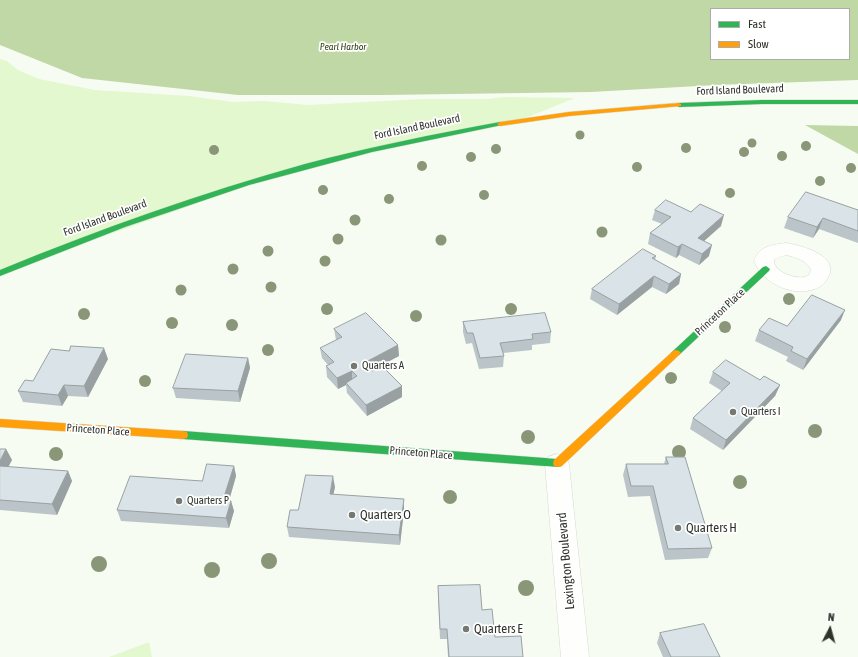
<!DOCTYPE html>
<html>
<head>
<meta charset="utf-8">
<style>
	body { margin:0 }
	#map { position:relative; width:858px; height:657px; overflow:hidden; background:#f7fcf2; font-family:"Asap Condensed",sans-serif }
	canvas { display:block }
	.legend { position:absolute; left:710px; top:8px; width:140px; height:52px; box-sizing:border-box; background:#fff; border:1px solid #acadab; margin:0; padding:5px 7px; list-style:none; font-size:12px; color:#2f332c }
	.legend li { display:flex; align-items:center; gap:8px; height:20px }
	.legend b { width:20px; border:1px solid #acadab }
	.north { position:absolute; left:810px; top:609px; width:40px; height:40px; -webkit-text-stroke:3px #fff; paint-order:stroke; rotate:6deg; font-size:11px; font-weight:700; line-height:16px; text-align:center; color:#2f332c }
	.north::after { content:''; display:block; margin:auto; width:14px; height:18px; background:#2f332c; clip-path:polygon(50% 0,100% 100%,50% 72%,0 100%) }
</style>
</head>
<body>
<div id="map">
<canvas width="858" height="657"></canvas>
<ul class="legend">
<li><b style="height:5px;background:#30b455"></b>Fast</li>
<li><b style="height:5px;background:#ff9f0a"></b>Slow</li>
</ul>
<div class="north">N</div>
</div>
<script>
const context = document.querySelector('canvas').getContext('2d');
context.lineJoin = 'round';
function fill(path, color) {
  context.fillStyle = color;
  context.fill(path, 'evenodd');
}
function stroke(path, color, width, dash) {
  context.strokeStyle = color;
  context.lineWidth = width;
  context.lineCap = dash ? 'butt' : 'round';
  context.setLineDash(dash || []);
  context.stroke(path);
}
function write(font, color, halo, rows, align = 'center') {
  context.font = font + ' "Asap Condensed",sans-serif';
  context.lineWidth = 3.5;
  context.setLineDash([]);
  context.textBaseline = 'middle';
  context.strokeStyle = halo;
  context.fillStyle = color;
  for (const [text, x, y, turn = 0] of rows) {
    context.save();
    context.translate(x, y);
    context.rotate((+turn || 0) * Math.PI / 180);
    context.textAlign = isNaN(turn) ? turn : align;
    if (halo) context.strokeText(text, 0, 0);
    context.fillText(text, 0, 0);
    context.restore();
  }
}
fill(new Path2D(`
	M0 59 7 61 18 70 39 79 95 90 189 96 234 102 264 101 308 105 423 99H488L505 97 575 98 518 121 297 168 0 273Z
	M149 642 152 657H109Z`), '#e3f8ce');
fill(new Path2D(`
	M0 0H858V80L716 85 591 92 385 95H238L82 78 0 45ZM711 9H849V59H711Z
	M805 125 858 126V154Z`), '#c0d8a6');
const street = new Path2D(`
	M786 243C799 245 835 254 830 273 828 278 825 283 821 286 798 300 763 285 754 261 759 246 772 245 786 243ZM786 255C795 257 808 261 811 270L809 275C800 282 771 272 774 259Z
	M557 454 566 457 569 464 589 657H561L545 464 548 457Z`);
const fast = new Path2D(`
	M762 100H858V104H762L679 107 676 105 679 103Z
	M500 122 503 124 502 125 372 152 249 185 125 227 0 276V270C100 229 201 193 305 164 369 147 435 134 500 122Z
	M766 266 770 269 769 271 679 355H673L671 353 673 351 763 267Z
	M183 431 558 459 562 460 563 463 562 466 558 467 183 439 179 438 178 435 179 432Z`);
const slow = new Path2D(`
	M679 103 681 104V106L569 116 500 126 497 124 500 122 569 112Z
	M676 350 679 351 681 353 679 355 562 466 558 467 554 466 553 463 554 460 673 351Z
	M0 419 183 431 187 432 188 435 187 438 183 439 0 427Z`);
stroke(street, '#d5d9d1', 1);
stroke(fast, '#d5d9d1', 1);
stroke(slow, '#d5d9d1', 1);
fill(street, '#fefffd');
fill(fast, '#30b455');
fill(slow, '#ff9f0a');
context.fillStyle = '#899677';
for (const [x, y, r] of [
	[580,135,4.5],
	[752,143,4.5],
	[806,146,5],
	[686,148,5],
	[496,149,5],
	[214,150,5],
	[744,152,5],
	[782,156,5],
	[471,157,5],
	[422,166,5],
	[637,167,5],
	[851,168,5],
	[820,181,5],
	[323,190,5],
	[730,193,5],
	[484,195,5],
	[389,199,5],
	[355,220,5.5],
	[602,232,5.5],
	[338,239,5.5],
	[441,240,5.5],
	[268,251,5.5],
	[325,261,5.5],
	[233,269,5.5],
	[271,287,5.5],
	[181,290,5.5],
	[789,299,6],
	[327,309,6],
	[511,309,6],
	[84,314,6],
	[416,316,6],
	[172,323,6],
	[232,325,6],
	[725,327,6],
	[268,350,6],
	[671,378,6],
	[145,381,6],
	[815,431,7],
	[528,437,7],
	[679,452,7],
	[56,454,7],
	[740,482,7],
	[450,497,7],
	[269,561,8],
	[99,564,8],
	[212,570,8],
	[526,588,8]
]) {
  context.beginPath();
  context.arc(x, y, r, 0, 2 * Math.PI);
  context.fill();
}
fill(new Path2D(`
	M655 210 721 226 704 241 709 256 699 265 679 255 676 258 648 244 650 233 662 224 652 220Z
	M858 210V243L819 229 813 238 784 228 788 217Z
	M656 256 655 260 681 274 679 284 666 294 652 287 617 315 590 299 592 289Z
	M841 320 803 370 786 361 788 357 755 341 759 330Z
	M463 322 551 332 550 343 532 345V350L503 353 504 356 503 367 479 369 472 343 466 344 463 332Z
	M334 329 398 345 399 356 371 370 402 397 367 416 347 393 346 385 338 389 327 377 326 366 328 365 322 358 320 348 336 340Z
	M248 358 250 368 240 402 176 398 173 388Z
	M108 359 88 397 68 396 62 406 23 402 18 391 33 381Z
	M713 372 760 380 780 385 775 396 723 450 690 429 693 418 722 391 709 383Z
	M0 449H6L12 460 8 467 68 471 72 481 57 515 0 510Z
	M666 457 712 548 708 558 665 560 650 496 628 497 623 475 626 464H664Z
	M234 466 236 476 229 501H231L234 511 229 528 121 521 117 510 202 481Z
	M335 487 333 495 404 499V510L400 545 289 537 287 527Z
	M438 586 482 610 495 637 523 657H448L447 639H440L438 596Z
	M660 633 720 657H663L657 643Z`), '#bbc4c8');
fill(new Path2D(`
	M724 215 721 226 695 249 698 238Z
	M823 218 819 229 813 238 817 227Z
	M682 244 679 255 676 258 678 247Z
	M712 245 709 256 699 265 702 254Z
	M681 274 679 284 666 294 669 284Z
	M654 276 652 287 617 315 619 304Z
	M845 310 841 320 803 370 807 359Z
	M398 345 399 356 365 374 364 363Z
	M104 348 108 359 88 397 84 386Z
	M248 358 250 368 240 402 238 391Z
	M352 371V381L346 383V385L338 389 337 378Z
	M64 385 68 396 62 406 58 395Z
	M780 385 775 396 723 450 726 440Z
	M402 386V397L367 416 366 405Z
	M6 449 12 460 3 477 0 471V461Z
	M234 466 236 476 226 511 223 500Z
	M68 471 72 481 57 515 52 504Z
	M333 476 335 487 331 505 330 494Z
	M404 499V510L400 545 399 535Z
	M231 501 234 511 229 528 226 518Z`), '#99a0a2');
const building = new Path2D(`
	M806 192 858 210V231L823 218 817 227 788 217Z
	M666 200 691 212 700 204 724 215 698 238 712 245 702 254 682 244 678 247 650 233 671 217 655 210Z
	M643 249 656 256 652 258 681 274 669 284 654 276 619 304 592 289Z
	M812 295 845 310 807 359 791 351 793 347 759 330 769 318 787 326Z
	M366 313 398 345 364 363 372 371 382 366 402 386 366 405 346 383 357 376 352 371 337 378 326 366 334 362 320 348 342 337 334 329Z
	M545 313 551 332 532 334 533 339 500 343 504 356 480 358 473 333H467L463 322Z
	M71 346 104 348 84 386 64 385 58 395 18 391 25 380 33 381 51 349 69 351Z
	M186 354 248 358 238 391 173 388Z
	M726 360 760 380 764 376 780 385 726 440 693 418 730 383 713 372Z
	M0 449H6L0 461Z
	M666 457H685L712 548 668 549 653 486H631L626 464H668Z
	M207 464 234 466 223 500 231 501 226 518 117 510 130 476 202 481Z
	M0 466 68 471 52 504 0 500Z
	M306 475 333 476 330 494 404 499 399 535 287 527 290 510H298Z
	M480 585 482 610 492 609 495 637 521 636 523 657H449L447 629H440L438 586Z
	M704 624 720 657H671L660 633Z`);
fill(building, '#dae4e8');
stroke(building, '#99a0a2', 1);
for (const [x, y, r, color] of [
	[354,366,4,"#757971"],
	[733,412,4,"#757971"],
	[179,501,4,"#757971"],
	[352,515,4,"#757971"],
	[678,528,4,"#757971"],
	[466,629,4,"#757971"]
]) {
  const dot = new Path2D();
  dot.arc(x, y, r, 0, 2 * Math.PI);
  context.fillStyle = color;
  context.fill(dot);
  stroke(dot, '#fff', 1.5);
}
write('italic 10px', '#2c3f0f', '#fff', [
	["Pearl Harbor",343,47]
]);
write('11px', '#2f332c', '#fff', [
	["Ford Island Boulevard",740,90,-2],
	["Ford Island Boulevard",417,127,-12],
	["Ford Island Boulevard",105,218,-20],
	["Princeton Place",720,312,-43],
	["Princeton Place",98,430,4],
	["Princeton Place",421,453,5]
]);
write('11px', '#2f332c', '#fff', [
	["Quarters A",362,366],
	["Quarters I",741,412],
	["Quarters P",187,501]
], 'left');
write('13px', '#2f332c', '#fff', [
	["Quarters O",360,515],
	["Quarters H",686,528],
	["Quarters E",474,629]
], 'left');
write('13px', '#2f332c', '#fff', [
	["Lexington Boulevard",566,561,-95]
]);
</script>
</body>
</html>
